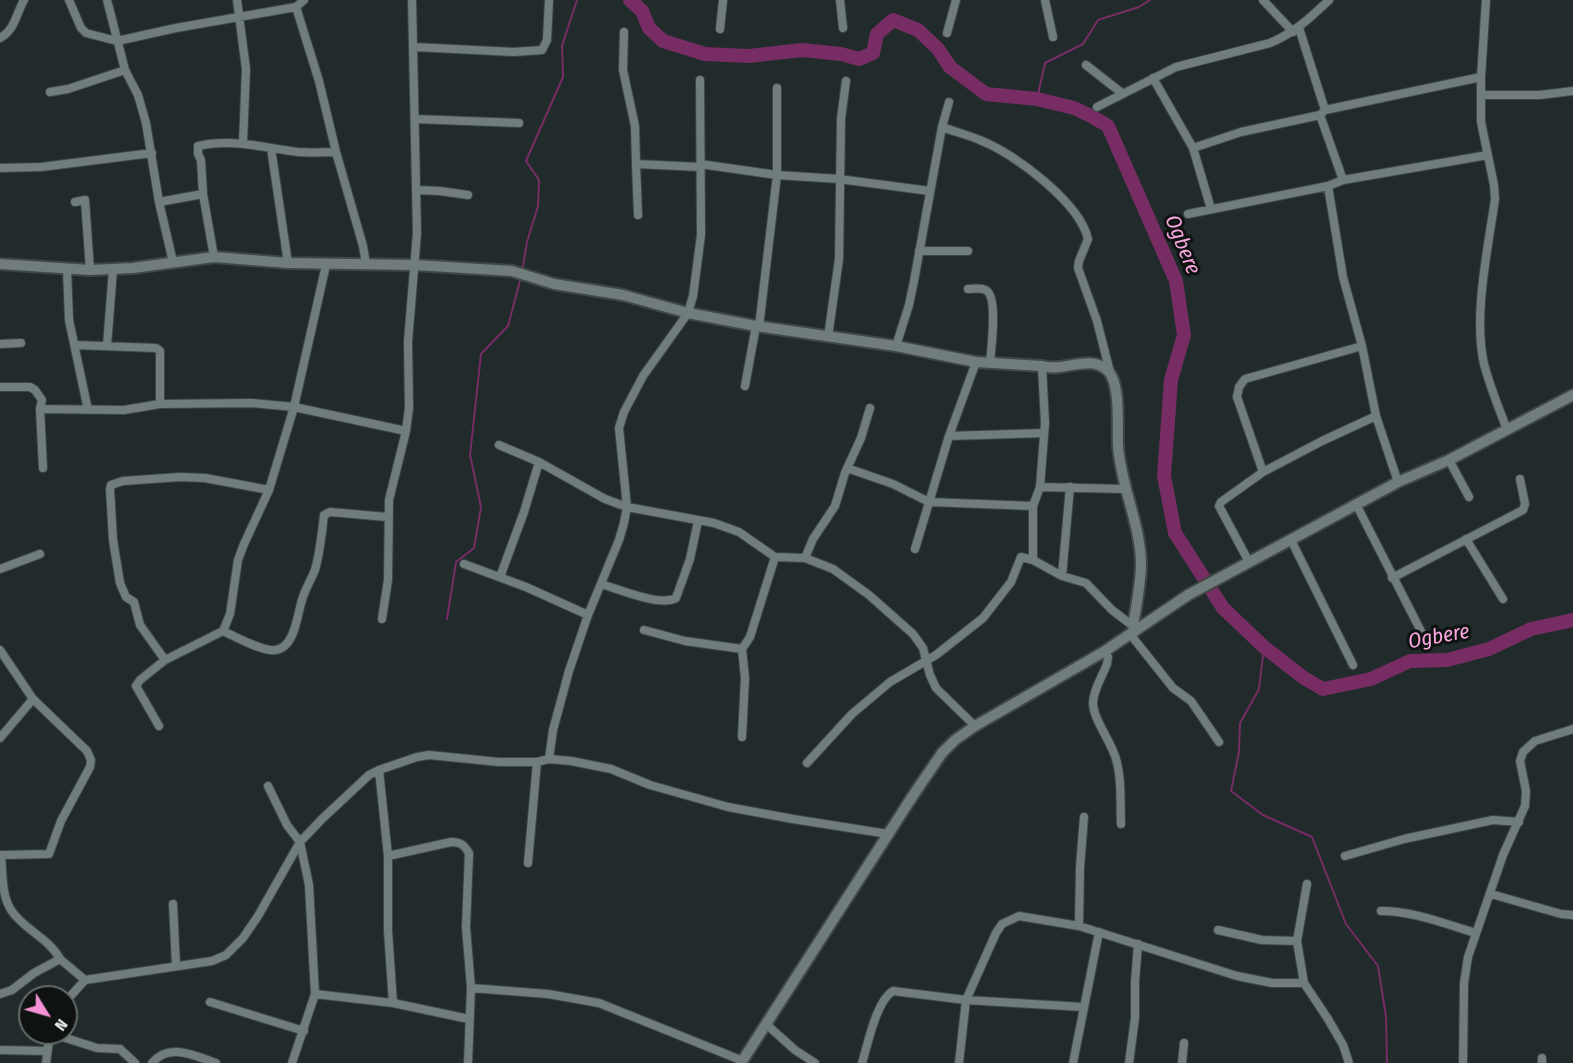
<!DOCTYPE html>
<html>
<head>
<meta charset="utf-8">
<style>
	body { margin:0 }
	#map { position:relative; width:1573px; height:1063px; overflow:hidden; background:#212b2b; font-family:"Fira Sans Condensed",sans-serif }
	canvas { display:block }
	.north { position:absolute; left:18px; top:985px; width:60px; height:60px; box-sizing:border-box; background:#0e1312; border:2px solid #646b6a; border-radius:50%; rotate:127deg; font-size:16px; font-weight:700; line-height:24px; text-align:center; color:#e6eeed }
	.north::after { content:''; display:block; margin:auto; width:21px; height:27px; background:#f491d4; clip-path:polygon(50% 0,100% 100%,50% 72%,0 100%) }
</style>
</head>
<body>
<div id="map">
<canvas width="1573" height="1063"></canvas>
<div class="north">N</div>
</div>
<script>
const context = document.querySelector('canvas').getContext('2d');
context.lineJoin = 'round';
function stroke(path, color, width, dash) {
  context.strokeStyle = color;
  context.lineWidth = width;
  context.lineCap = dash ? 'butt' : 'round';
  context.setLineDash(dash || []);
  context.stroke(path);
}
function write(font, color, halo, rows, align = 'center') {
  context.font = font + ' "Fira Sans Condensed",sans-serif';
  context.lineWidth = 6;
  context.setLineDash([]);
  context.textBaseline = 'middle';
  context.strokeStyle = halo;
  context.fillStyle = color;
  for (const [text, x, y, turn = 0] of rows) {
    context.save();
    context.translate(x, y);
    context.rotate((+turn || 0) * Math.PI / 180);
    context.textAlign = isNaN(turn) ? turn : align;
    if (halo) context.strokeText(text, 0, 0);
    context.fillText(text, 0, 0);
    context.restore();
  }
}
stroke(new Path2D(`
	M1037 99 1045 63 1083 44 1098 20 1139 7 1150 0
	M522 271 527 242 538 206 539 180 526 161 563 77 562 46 577 0
	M447 619 456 562 474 548 481 507 470 455 481 354 508 326 521 277
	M1264 647 1259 689 1240 723 1239 752 1231 791 1263 815 1312 837 1346 924 1378 966 1386 1017 1387 1063`), '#772d63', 2);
stroke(new Path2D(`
	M630 0 642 11 649 28 663 41 705 54 749 56 802 50 841 54 859 59 873 53 877 34 893 20 918 30 938 49 950 67 986 94 1037 99 1074 108 1091 116 1108 126 1176 281 1184 335 1171 380 1164 476 1175 533 1223 608 1264 647 1304 678 1323 689 1371 679 1410 661 1447 660 1489 649 1531 629 1573 620`), '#772d63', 14);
const street = new Path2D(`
	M69 0 81 28 86 33 117 41 176 28 296 7 304 0
	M107 0 125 70 138 95 146 123 159 202 173 262
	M237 0 246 69 243 143
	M840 0 843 28
	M1045 0 1053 37
	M1263 0 1293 32
	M1486 0 1481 77V122L1494 185 1495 199C1488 249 1473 315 1484 364 1490 387 1499 408 1507 430
	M296 7 319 81 336 152 363 246 366 264
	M1299 28 1325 110
	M720 29 723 0
	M624 32 623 70 635 126 636 164 700 167
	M947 33 956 0
	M0 38C15 30 16 14 24 0
	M414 47 514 52 542 50 547 40 549 0
	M1086 65 1123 94
	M1153 78 1193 148 1211 209
	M50 92 68 89 125 70
	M1482 95H1540L1573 91
	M1097 107 1176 67 1270 43C1294 33 1310 18 1329 0
	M1320 115 1343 180
	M415 119 519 123
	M942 127C955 132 969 135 982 141 1015 154 1080 203 1088 239L1079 261 1078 268 1097 321 1110 372
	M271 148 288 263
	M1193 148 1241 132 1320 115 1325 110 1481 77
	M636 164 638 215
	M700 164 777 175 839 179 930 191
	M0 168 41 167 152 153
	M1328 186 1343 277 1362 346 1376 416 1398 482
	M416 190 440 191 468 195
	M75 202 85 200 90 270
	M159 202 203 194
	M1188 214 1328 186 1343 180 1488 155
	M919 251H968
	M214 257 203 194 201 160 198 154V146C231 138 264 148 298 152 310 153 323 152 336 152
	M67 269 69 320 88 410
	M968 289C974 289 982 287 987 291 998 300 991 349 990 363
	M759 327 777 175V88
	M828 337 839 259 841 119 846 81
	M0 344 21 343
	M75 345 156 348 160 351V404
	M107 346 113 269
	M896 346 909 305 914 281 942 127 949 102
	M745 386 756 326
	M0 387H30L35 390 42 400 40 409 43 468
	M40 409 124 410 160 404 252 403 294 407 406 431
	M949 436 1044 433
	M499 445 539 462 605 499 627 507 714 523 739 532 775 557 805 558 833 569 869 595 913 634 923 648 930 675 936 688 975 726
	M1449 460 1469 497
	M847 468 893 484 929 502 1033 506
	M1263 472 1237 397 1239 387 1245 379 1362 346
	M1040 487 1125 489
	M1357 506 1426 641
	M1466 539 1503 599
	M1291 540 1353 665
	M915 549 949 436 976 362
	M805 558 813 539 835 506 845 473 861 438 870 408
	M1033 560V506L1040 487 1045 423 1042 366
	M1249 562 1219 506 1221 502 1263 472 1322 441 1376 416
	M464 564 526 587 588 615
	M0 569 40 554
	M1062 576 1070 487
	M500 577 524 512 539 462
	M1392 578 1523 510 1525 504 1520 479
	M601 584C618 589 661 607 676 598L690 559 698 521
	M382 619 388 580 389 500 406 431 409 408 408 342 417 233 412 0
	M644 630 685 641 742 649
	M223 631C234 636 263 652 275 650 295 648 297 615 302 600 305 589 311 580 315 570 320 552 322 533 324 515L330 512 387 517
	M1130 634 1173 688 1191 701 1219 742
	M0 650 33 699 87 751 91 760 90 767 61 821 49 854 0 855
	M1105 651 1108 657 1107 664C1103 675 1093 690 1093 703 1093 719 1111 741 1116 759 1122 780 1120 802 1121 824
	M165 660 140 625 134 602 126 597 120 583 113 540 110 489 111 485 123 481 180 477 205 478 269 490
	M159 726 136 686 140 680 165 660 223 631 230 614 238 560 244 544 269 490 294 407 326 265
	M742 737 745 678 742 649 750 637 775 557
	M0 738 33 699
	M549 759 553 730 569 671 588 615 619 540 624 523 627 507 619 428 624 412 643 376 688 313 693 296 701 235 700 80
	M807 763 852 714 890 682 936 655 983 618 1011 582 1021 557 1033 560 1062 576 1086 583 1112 610 1133 626
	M379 770 388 856V931L393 1003
	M268 786 287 825 300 842 309 885 315 994 292 1063
	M1 855C3 874 1 894 11 910 24 930 49 938 60 959
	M388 856 451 842C461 842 464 845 469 853L466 927 471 988 468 1063
	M1345 856 1404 839 1493 820 1519 822
	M528 863 537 762
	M1307 884 1297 941 1304 983 1328 1019 1343 1045 1349 1063
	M1491 894 1561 914 1573 915
	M173 904 176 966
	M1381 911C1414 911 1445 924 1476 933
	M1079 926 1080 867 1084 817
	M1218 930 1262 940 1297 941
	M471 988 548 994 599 1003 743 1061
	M0 994 12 990 34 973 60 959 85 980 212 961 226 955 243 938 258 916 300 842 322 819 369 775 379 770 417 757 429 755 499 762H537L549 759 571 761 611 769 650 785 728 807 793 819 888 834
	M315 994 393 1003 469 1019
	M66 1001 85 980
	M210 1002 304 1031
	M766 1024 795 1050 815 1063
	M50 1033 97 1048 120 1049 135 1063
	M0 1050 47 1051
	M1542 1058V1063
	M46 1063 50 1033
	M152 1063C169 1042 195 1056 216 1063
	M862 1063C868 1044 876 1001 893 991L966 1000 1083 1007
	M959 1063 966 1000 996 933 1002 924 1019 916 1079 926 1237 976 1272 983H1304
	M1073 1063 1099 932
	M1129 1063 1135 1018V982L1138 944
	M1182 1063 1184 1043
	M1463 1063 1464 983 1468 957 1503 855 1525 806 1526 791 1520 761 1523 752 1535 741 1573 729`);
const secondary = new Path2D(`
	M0 264 90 270 133 268 214 257 288 263 415 265 512 271 554 284 623 295 688 313 756 326 896 346 976 362 1042 366C1063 373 1090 353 1108 371 1121 384 1117 428 1118 446 1121 486 1140 523 1141 563 1141 584 1136 606 1133 626L1136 630
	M741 1063 914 794 942 753 955 740 975 726 1105 651 1188 595 1398 482 1449 460 1573 395`);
stroke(street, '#3f4847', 10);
stroke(secondary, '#3f4847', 14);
stroke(street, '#707d7c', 8);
stroke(secondary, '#707d7c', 10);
write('italic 21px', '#fca7df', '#0e1312', [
	["Ogbere",1182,245,68],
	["Ogbere",1439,637,-10]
]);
</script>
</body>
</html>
